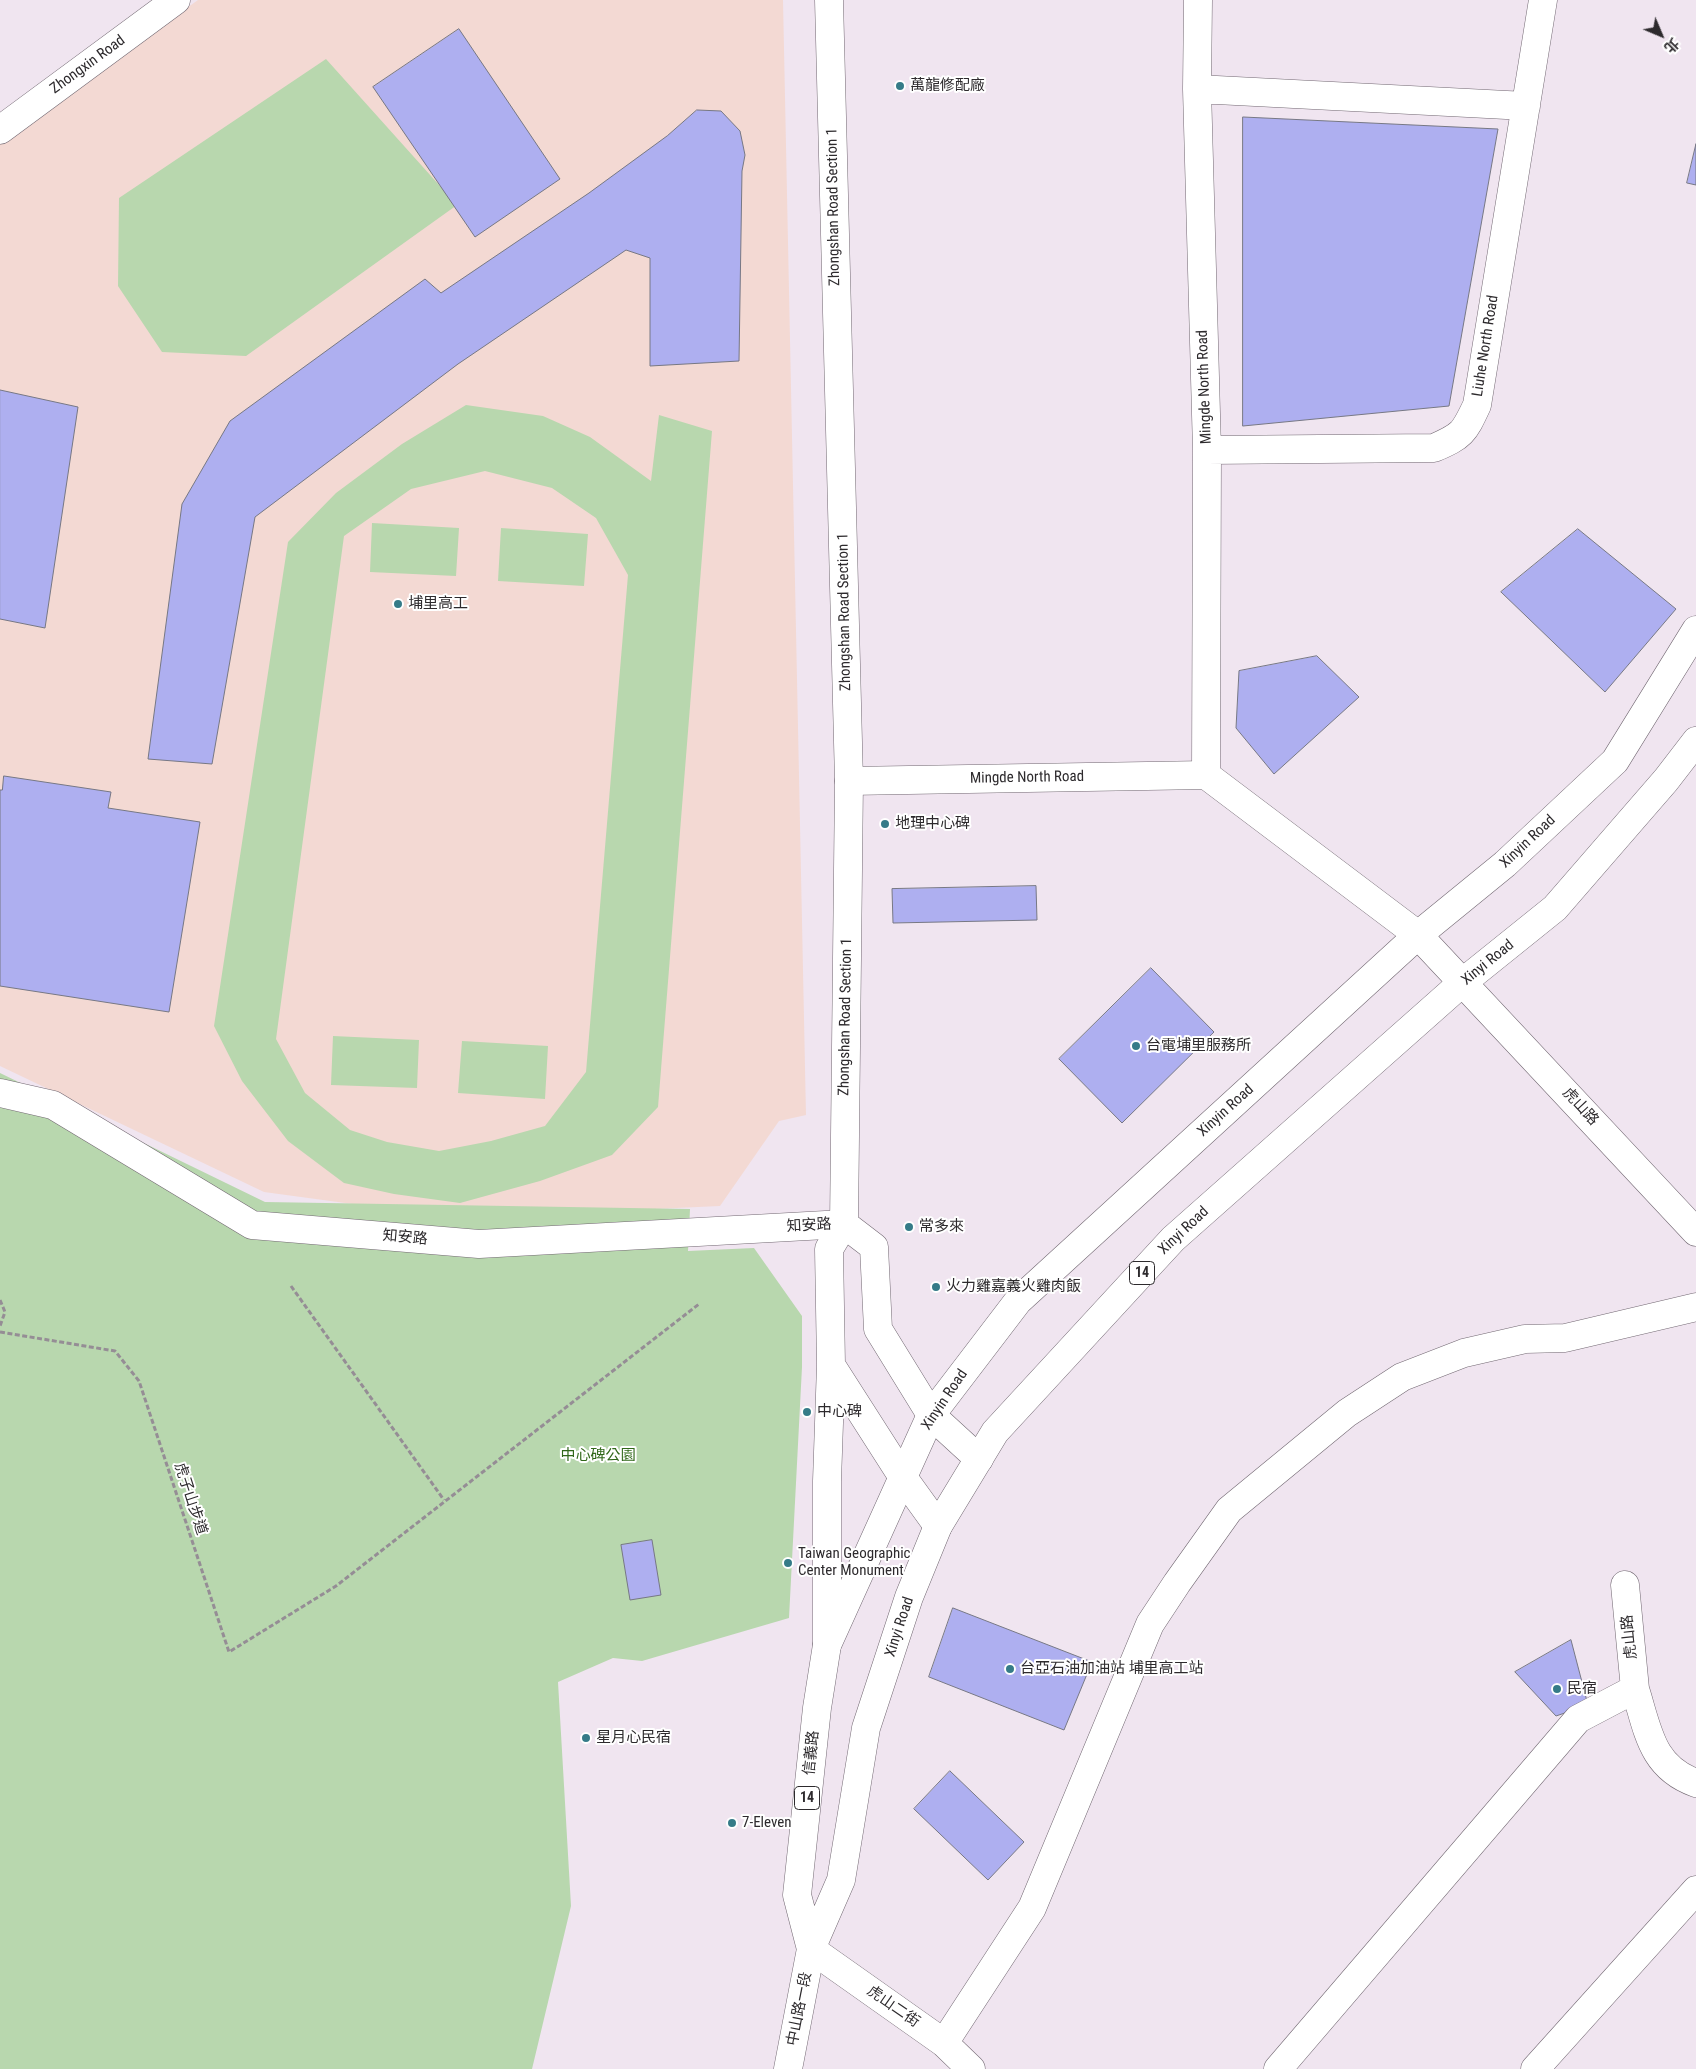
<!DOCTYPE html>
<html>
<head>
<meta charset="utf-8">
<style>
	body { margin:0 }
	#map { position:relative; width:1696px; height:2069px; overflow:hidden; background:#f0e5f0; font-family:"Roboto Condensed","Noto Sans TC",sans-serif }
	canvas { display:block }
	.north { position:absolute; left:1636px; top:10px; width:50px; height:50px; -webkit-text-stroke:4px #fff; paint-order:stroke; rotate:135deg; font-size:14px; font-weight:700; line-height:20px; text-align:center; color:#2d2a2d }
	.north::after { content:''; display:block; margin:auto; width:18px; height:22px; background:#2d2a2d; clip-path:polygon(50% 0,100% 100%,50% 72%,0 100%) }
</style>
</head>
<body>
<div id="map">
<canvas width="1696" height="2069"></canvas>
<div class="north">北</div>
</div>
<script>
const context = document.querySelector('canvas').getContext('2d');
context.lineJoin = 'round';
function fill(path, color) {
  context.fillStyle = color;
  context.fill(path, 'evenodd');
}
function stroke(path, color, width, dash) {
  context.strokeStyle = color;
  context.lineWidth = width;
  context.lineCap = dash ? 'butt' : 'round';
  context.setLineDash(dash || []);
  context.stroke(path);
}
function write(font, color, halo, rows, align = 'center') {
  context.font = font + ' "Roboto Condensed","Noto Sans TC",sans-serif';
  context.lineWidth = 4;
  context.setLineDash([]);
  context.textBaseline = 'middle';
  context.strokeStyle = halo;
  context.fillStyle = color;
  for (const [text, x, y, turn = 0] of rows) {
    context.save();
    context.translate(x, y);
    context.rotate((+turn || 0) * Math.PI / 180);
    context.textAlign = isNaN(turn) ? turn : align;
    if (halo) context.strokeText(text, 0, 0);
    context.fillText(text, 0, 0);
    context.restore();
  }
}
fill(new Path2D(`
	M198 0H783L806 1115 779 1121 720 1206 456 1218 264 1192 0 1066V142Z`), '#f3d9d3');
fill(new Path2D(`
	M326 59 457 205 246 356 162 352 118 286 119 198Z
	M466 405 543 416 590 437 651 481 659 415 712 431 658 1107 612 1155 540 1181 460 1203 394 1194 344 1183 288 1141 242 1081 214 1026 288 542 336 493 402 444ZM485 471 552 488 596 518 628 575 586 1072 545 1126 491 1141 439 1151 387 1142 350 1130 305 1093 276 1039 344 536 411 489Z
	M372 523 459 528 456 576 370 572Z
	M501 528 588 534 584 586 498 581Z
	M333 1036 419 1040 417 1088 331 1085Z
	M462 1041 548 1046 545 1099 458 1093Z
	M0 1073 265 1202 690 1209 688 1251 754 1248 802 1316V1367L789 1618 642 1661 613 1658 558 1682 571 1906 532 2069H0Z`), '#b8d7ae');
const building = new Path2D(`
	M459 29 560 179 475 237 373 87Z
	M697 110 721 111 740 131 745 155 742 171 739 361 650 366V258L626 250 458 364 255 517 212 764 148 759 182 504 230 421 425 279 441 293 589 193 667 136Z
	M1243 117 1498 129 1449 406 1243 426Z
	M1696 144V185L1687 183Z
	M0 390 78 407 45 628 0 619Z
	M1578 529 1676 609 1605 692 1501 592Z
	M1317 656 1359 697 1274 774 1236 728 1239 671Z
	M4 776 111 792 108 808 200 822 169 1012 0 986V790H2Z
	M1036 886 1037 920 893 923 892 889Z
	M1151 968 1214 1032 1122 1123 1059 1059Z
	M652 1540 661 1595 630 1600 621 1545Z
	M953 1608 1092 1662 1064 1730 929 1677Z
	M1571 1640 1588 1705 1556 1716 1515 1672Z
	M950 1771 1024 1842 988 1880 914 1809Z`);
fill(building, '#aeaff0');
stroke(building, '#777884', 1);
const minor = new Path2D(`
	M1198 0 1197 89 1207 450 1206 775
	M1197 89 1526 106
	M0 130 176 0
	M1207 450 1434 448C1462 436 1464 433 1477 405L1543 0
	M849 781 1206 775 1418 935 1696 1232
	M0 1093 53 1105 252 1225 479 1244 844 1224
	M1625 1585 1635 1689
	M811 1949 944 2043 971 2069
	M944 2043 1032 1908 1150 1624 1177 1583 1229 1510 1347 1413 1402 1377 1464 1353 1525 1339 1565 1338 1696 1307
	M1278 2069 1578 1719 1635 1689C1648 1730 1651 1767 1696 1783
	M1535 2069 1696 1890`);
const tertiary = new Path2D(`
	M844 1224 874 1247 878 1329 931 1415 979 1459
	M831 1365 902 1476 938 1526
	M827 1645V1481L831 1365 829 1249 844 1224 849 781 829 0`);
const primary = new Path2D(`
	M811 1949 797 1895 817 1708 827 1645 931 1415 1018 1301 1418 935 1505 864 1615 761 1696 630
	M788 2069 811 1949 841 1880 866 1728 909 1597 938 1526 995 1432 1173 1239 1463 982 1555 908 1666 780 1696 741`);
stroke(minor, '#726872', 29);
stroke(tertiary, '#726872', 29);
stroke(primary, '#726872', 29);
stroke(new Path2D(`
	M291 1286 444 1500
	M0 1300 5 1312 0 1326
	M0 1332 115 1351 139 1381 229 1652 336 1586 699 1304`), '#958d95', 3, [5, 2.5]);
stroke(minor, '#fff', 28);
stroke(tertiary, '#fff', 28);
stroke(primary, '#fff', 28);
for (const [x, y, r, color] of [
	[900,86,5,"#357b88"],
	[398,604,5,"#357b88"],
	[885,824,5,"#357b88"],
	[1136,1046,5,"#357b88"],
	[909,1227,5,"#357b88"],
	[936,1287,5,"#357b88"],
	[807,1412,5,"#357b88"],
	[788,1563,5,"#357b88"],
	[1010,1669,5,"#357b88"],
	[1557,1689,5,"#357b88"],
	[586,1738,5,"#357b88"],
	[732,1823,5,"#357b88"]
]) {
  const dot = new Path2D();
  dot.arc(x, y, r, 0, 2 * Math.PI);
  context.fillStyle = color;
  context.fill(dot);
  stroke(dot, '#fff', 2);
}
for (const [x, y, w] of [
	[1142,1273,25],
	[807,1798,25]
]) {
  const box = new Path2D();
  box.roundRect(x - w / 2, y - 11.5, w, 23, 4);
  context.fillStyle = '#fff';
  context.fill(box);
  stroke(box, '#2d2a2d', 1);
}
write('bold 14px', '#2d2a2d', null, [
	["14",1142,1273],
	["14",807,1798]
]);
write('15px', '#2d2a2d', '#fff', [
	["Zhongxin Road",88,65,-36],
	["Zhongshan Road Section 1",834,207,-91],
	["Liuhe North Road",1486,346,-81],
	["Mingde North Road",1205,387,-92],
	["Zhongshan Road Section 1",845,612,-91],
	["Mingde North Road",1027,778,-1],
	["Xinyin Road",1528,842,-43],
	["Xinyi Road",1488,963,-39],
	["Zhongshan Road Section 1",846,1017,-89],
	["虎山路",1580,1107,47],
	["Xinyin Road",1226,1111,-42],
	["知安路",809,1226,-3],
	["Xinyi Road",1184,1231,-43],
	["知安路",405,1238,5],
	["Xinyin Road",945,1400,-56],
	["虎子山步道",190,1499,72],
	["Xinyi Road",900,1627,-72],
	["虎山路",1630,1637,-96],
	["信義路",812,1753,-84],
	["虎山二街",893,2007,35],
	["中山路一段",800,2009,-79]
]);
write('15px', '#2d2a2d', '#fff', [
	["萬龍修配廠",910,86],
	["埔里高工",408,604],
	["地理中心碑",895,824],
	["台電埔里服務所",1146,1046],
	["常多來",919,1227],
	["火力雞嘉義火雞肉飯",946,1287],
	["中心碑",817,1412],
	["Taiwan Geographic",798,1554],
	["Center Monument",798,1571],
	["台亞石油加油站 埔里高工站",1020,1669],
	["民宿",1567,1689],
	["星月心民宿",596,1738],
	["7-Eleven",742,1823]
], 'left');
write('15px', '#306719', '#fff', [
	["中心碑公園",598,1456]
]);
</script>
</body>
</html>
